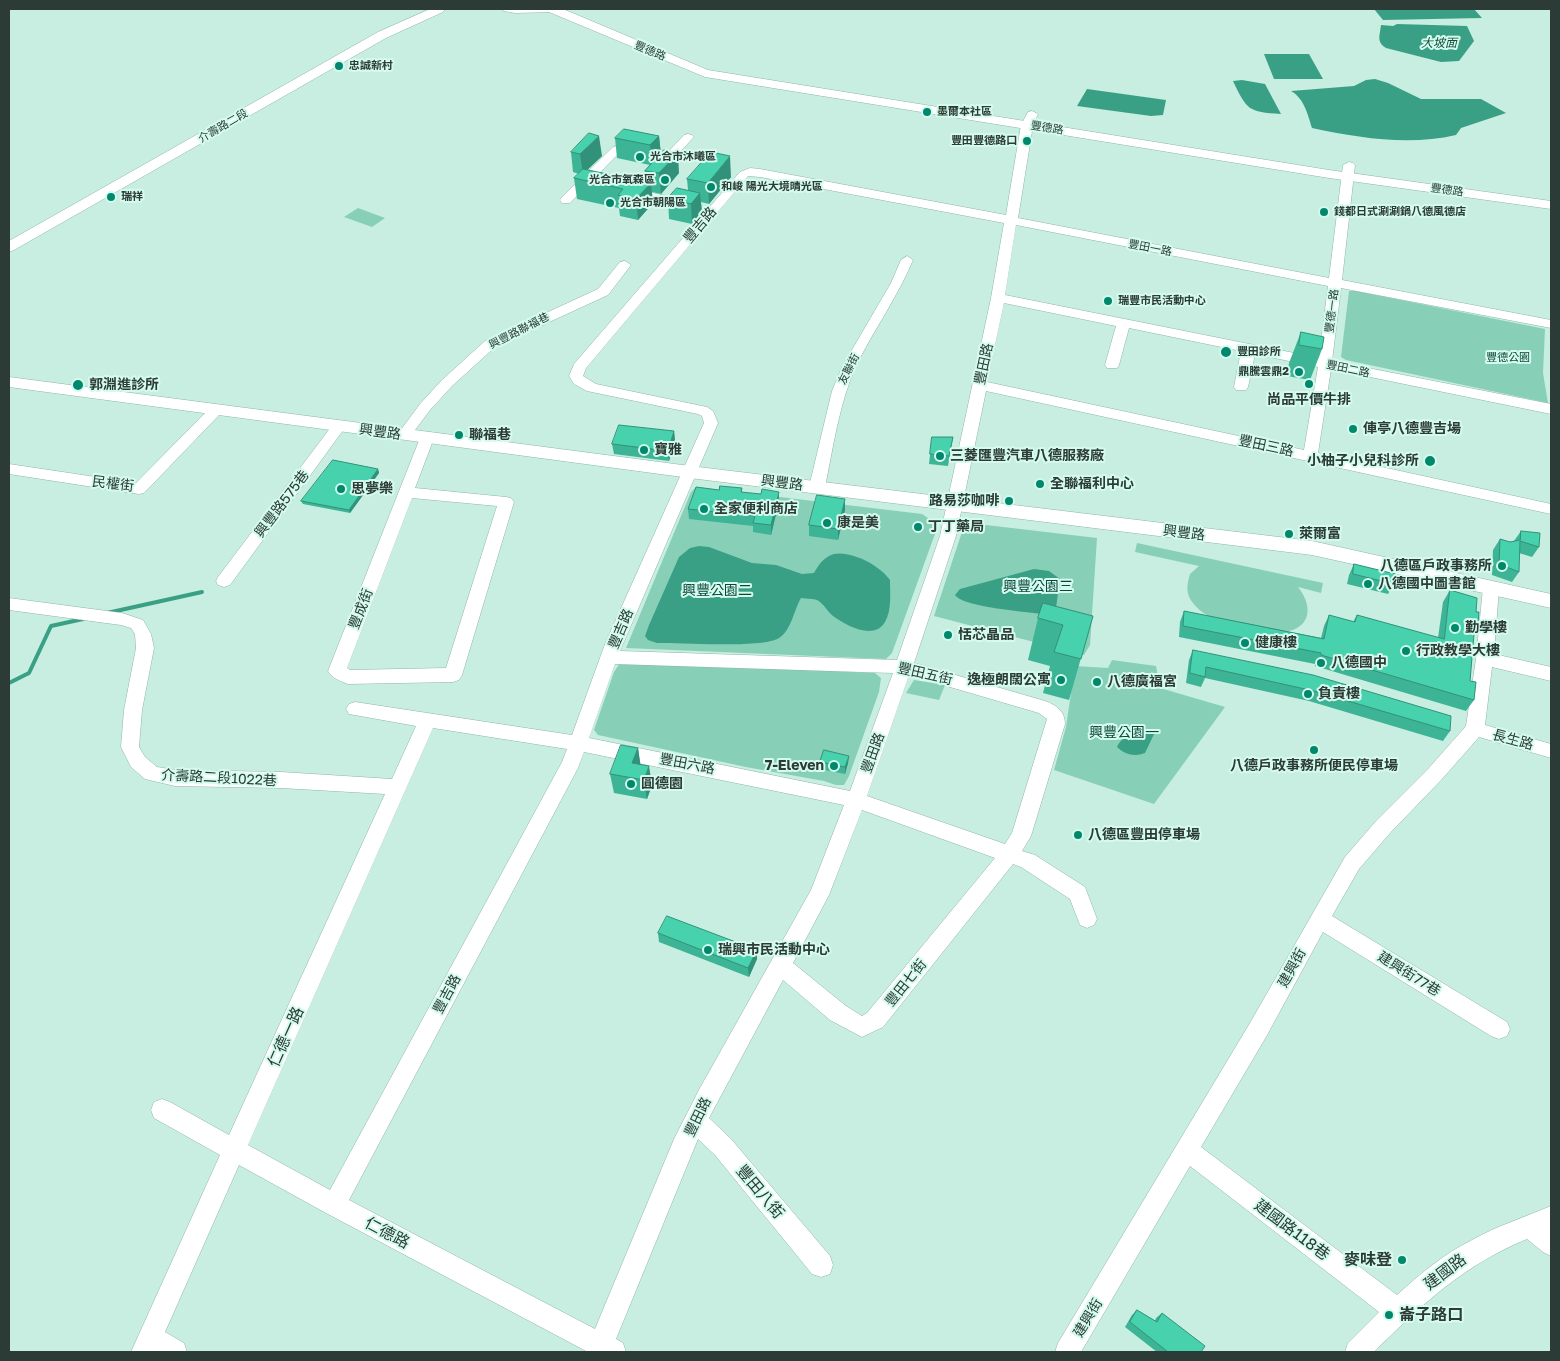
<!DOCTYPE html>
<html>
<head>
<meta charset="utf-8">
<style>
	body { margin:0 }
	#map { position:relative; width:1560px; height:1361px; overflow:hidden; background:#c7eee0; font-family:"Golos Text",sans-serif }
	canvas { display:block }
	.frame { position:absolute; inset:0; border:10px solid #2c3b36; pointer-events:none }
</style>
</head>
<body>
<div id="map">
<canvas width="1560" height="1361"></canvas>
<div class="frame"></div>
</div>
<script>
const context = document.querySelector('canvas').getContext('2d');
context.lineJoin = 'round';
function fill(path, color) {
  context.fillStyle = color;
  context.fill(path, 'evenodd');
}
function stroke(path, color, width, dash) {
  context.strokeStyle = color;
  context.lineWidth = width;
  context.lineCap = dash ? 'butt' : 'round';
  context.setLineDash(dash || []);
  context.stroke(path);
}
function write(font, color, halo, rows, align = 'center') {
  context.font = font + ' "Golos Text","Noto Sans TC",sans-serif';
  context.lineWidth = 4;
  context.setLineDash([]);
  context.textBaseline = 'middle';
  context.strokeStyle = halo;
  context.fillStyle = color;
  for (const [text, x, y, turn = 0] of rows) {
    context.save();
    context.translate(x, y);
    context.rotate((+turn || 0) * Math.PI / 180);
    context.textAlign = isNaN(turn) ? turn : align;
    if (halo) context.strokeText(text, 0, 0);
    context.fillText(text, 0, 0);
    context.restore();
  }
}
fill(new Path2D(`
	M358 208 385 218 372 227 344 217Z
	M1349 291H1356L1545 329 1543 373 1548 403 1346 360 1341 357Z
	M696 487 922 514 934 522 936 531 892 653 886 659 626 648 691 492Z
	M969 523 1097 538 1090 645 1084 655 934 616 963 529Z
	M1137 543 1323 583 1321 593 1298 587C1317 611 1307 634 1275 632 1264 631 1225 623 1215 619 1207 616 1197 609 1193 603 1185 594 1187 584 1190 574L1199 566 1135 552Z
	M1112 660 1156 666 1160 688 1225 707 1154 804 1054 770 1066 727 1075 666 1108 668Z
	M630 662 875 673 881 678 879 692 849 776 844 785H836L824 781 746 767 598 735 594 730 614 672 620 663Z
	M914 680 945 685 939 700 906 693Z`), '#88cfb8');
fill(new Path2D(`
	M1374 9H1474L1482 18 1383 20Z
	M1397 24 1467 26 1474 41 1459 61 1441 62 1386 48C1376 42 1380 35 1381 25L1393 26Z
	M1264 54H1309L1323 79H1274Z
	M1375 79 1388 83 1421 99H1481L1506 113 1461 128 1456 135C1409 146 1359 138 1312 128 1308 115 1304 98 1291 91L1354 86 1366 80Z
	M1242 80 1265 84 1281 114C1248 112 1247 110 1233 81Z
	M1087 89 1166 100 1163 115 1151 116 1077 106Z
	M699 546 709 547 752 563 776 565 802 574 814 573C819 564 824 557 834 554 851 550 881 566 890 580 890 593 892 610 885 622 874 641 845 625 833 616 828 612 825 606 820 602 816 598 807 599 801 598 794 610 791 631 779 638 761 649 683 642 657 643L648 640 645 636 649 625 679 557 690 548Z
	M1034 569 1049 571 1060 579 1056 608 1050 615C1032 612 964 608 955 595L960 589Z
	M1156 730 1145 753C1135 757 1125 755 1117 747 1123 733 1142 730 1156 730Z`), '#39a085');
stroke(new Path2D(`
	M107 613 202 592
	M9 683 29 673 51 626 83 619`), '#39a085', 4);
const minor = new Path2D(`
	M502 9H559L554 12 515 13 504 11Z
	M1032 111 1038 114 1033 125 1018 218 1329 278 1343 165 1349 162 1353 163 1355 165 1342 280 1551 320V328L1341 288 1332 361 1551 404V414L1331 369 1318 453 1551 504V514L986 391 956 536 914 663 1045 701C1056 705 1065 711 1065 724L1031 836 1022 851 1035 855 1085 887 1097 919 1094 925 1087 928 1080 925 1070 899 1021 867 1013 864 883 1027 862 1037 830 1020 783 980 709 1118 731 1139 830 1256 833 1265 830 1274 821 1277 812 1274 715 1155 698 1139 616 1339 623 1343 626 1352H586V1351L326 1213 239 1165 165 1332 184 1343 187 1352H131L220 1155 154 1118 151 1110 154 1102 162 1099 170 1102 229 1135 385 794 281 788 175 786 145 779 131 767 121 747 124 710 136 648 135 634 131 628 121 625 9 610V598L122 613 143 620 151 634 154 648 142 710 139 747 145 757 157 767 175 770 281 772 392 779 416 726 349 714 346 709 349 704 355 702 572 735 605 644 704 423 702 416 698 414 587 391 574 384 569 376 574 364 740 172 750 168 760 169 1006 215 1021 125 1028 112ZM748 176 760 177 1004 223 991 298 940 536 897 660 620 651 718 423 713 411 707 407 596 384 583 376 586 368ZM1016 225 1328 286 1319 358 1005 295ZM1004 303 1116 326 1105 365 1107 368H1117L1119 365 1129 328 1241 351 1234 387 1236 390H1246L1248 387 1255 354 1318 367 1304 450 987 382ZM615 664 893 673 850 791 589 738ZM909 675 1039 713 1047 719 1012 833 1005 844 867 796ZM433 728 567 749 562 762 330 1190 248 1145ZM584 752 844 805 811 890 700 1088 674 1139 595 1329 349 1200 578 768ZM862 810 995 858 867 1013 862 1016 846 1006 793 963 829 895Z
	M688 134 692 135 694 137 692 139 662 171H654L652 169 654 167 684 135Z
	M617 146 621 147 623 149 621 151 570 203H562L560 200 562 197 613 147Z
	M630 188 694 202 696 205 690 209 626 195 624 192 626 189Z
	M907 256 913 260C897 298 873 331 855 368 839 405 833 448 825 487L822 491 817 492 812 491 809 487 832 391 842 367 891 283 901 260Z
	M625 261 631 265 608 295 495 347 452 386 430 410 409 438H399L397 435 420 404 442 380 485 341 598 289 620 262Z
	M216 405 221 407 223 410 221 413 144 493 139 494 9 474V464L136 483 211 407Z
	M339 421 344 423 346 426 344 429 230 585 224 587 218 585 216 581 218 577 334 423Z
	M427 433 432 435 434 438 415 488 506 497 511 498 514 502 462 675 459 680 453 682 348 684C340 681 332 678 328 671L420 438 422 435ZM412 498 497 506 446 668 350 670 347 668Z
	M1491 582 1497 584 1499 588 1494 654 1551 667V681L1492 667 1485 725 1551 744V758L1479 737 1442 779 1390 833 1359 869 1332 916 1507 1022 1510 1029 1507 1036 1499 1039 1491 1036 1323 932 1266 1037 1201 1147 1397 1295C1420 1274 1444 1254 1472 1240 1497 1226 1525 1217 1551 1206V1256L1543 1252 1527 1239C1464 1265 1422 1304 1374 1352H1345L1348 1343 1379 1312 1190 1166 1081 1352H1055L1058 1343 1250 1023 1345 857 1376 821 1428 769 1466 726 1476 659 1483 588 1485 584Z`);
const major = new Path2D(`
	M430 9H445L443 12 386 38 14 250 9 252V241L378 32Z
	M547 9H563L708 70 1329 170 1551 201V209L1329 178 705 77 549 12Z
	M9 377 690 466 1312 541 1551 594V608L1312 555 690 478 9 387Z`);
stroke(minor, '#90b5a8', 1);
stroke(major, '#90b5a8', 1);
fill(minor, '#fff');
fill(major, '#fff');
fill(new Path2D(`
	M659 136 661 154 679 173 661 194 652 192 653 203 638 220 620 216 619 208 577 199 574 178 579 174 573 172 571 152 602 156 587 170 646 182 645 171 650 165 617 158 615 138Z
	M731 177 709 204 701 202 702 213 692 224 669 219 668 198 688 190 687 179Z
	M1301 332 1322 349 1310 380 1287 376 1289 363Z
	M674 431 675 441 669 461 614 454 612 444Z
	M932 437H953L948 466 929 464Z
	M378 469 379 473 350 513 303 504 301 501Z
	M742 488V492L779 502 771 535 753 532V526L689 519 688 509 719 490Z
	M845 510 838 540 809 536V525Z
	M1521 531 1539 547 1532 557 1519 553V572L1512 582 1492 575 1493 550 1500 539 1510 542 1514 541Z
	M1354 564 1394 584 1388 594 1347 584 1349 575Z
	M1450 590 1476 612 1478 623 1474 628 1470 681 1474 700 1466 711 1315 666V664L1179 637 1180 622 1184 611 1321 638 1324 626 1329 615 1353 622 1357 615 1438 638 1443 602Z
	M1093 616 1069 700 1043 693 1050 666 1028 660 1038 618Z
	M1193 650 1450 731 1443 741 1309 701 1205 678 1201 687 1186 683 1189 660Z
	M638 748 640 764 652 785 647 799 614 793 610 774Z
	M849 756 848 763 845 774 820 769V762Z
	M658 933 757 950V959L749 977 659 942Z
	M1137 1310 1155 1321 1156 1318 1162 1313 1201 1352H1157L1125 1327 1132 1315Z`), '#3db495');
fill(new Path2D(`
	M599 136 602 156 583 174 580 154Z
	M659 136 661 156 652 166 650 145Z
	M678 153 679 173 661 194 659 173Z
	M730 156 731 177 709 204 708 183Z
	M651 183 653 203 638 220 636 199Z
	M700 193 702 213 692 224 691 204Z
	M674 431 675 441 669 461 668 451Z
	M378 469 379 473 350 513 349 510Z
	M779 492V502L771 535V525Z
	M845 499V510L838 540V529Z
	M638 748 641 768 632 763Z
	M849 756 848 763 845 774V767Z
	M649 766 652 785 647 799 644 780Z
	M757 950V959L749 977 748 968Z`), '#329279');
const building = new Path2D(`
	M624 129 659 136 650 145 615 138Z
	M589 133 599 136 580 154 571 152Z
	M664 150 678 153 659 173 645 171Z
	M711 152 730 156 708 183 687 179Z
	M583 169 651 183 636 199 618 195 623 189 574 178Z
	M677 188 700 193 691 204 668 198Z
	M1301 332 1324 337 1322 349 1299 345Z
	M619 425 674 431 668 451 612 444Z
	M932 437H953L949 456 930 454Z
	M333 460 378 469 349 510 301 501Z
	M720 486 742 488 741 492 761 494 762 489 779 492 771 525 753 523 755 516 688 509 696 487 719 490Z
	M817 495 845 499 838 529 809 525Z
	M1521 531 1540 533 1539 547 1520 541 1519 572 1499 564 1500 539 1510 542 1520 540Z
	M1354 564 1395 574 1394 584 1353 574Z
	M1450 590 1477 598 1476 612H1479L1478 623 1475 622 1470 681 1476 682 1474 700 1321 655V653L1183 626 1184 611 1324 639 1329 615 1355 622 1357 615 1444 639Z
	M1043 603 1093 616 1081 659 1054 652 1063 625 1038 618Z
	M1193 650 1313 675 1451 716 1450 731 1314 691 1206 667 1205 677 1190 673Z
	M621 745 638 748 632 763 649 766 644 780 610 774Z
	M824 750 849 756 845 767 820 762Z
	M667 916 757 950 748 968 658 933Z
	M1137 1310 1157 1322 1162 1313 1205 1346 1201 1352H1168L1130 1322Z`);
fill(building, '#47d1ad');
stroke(building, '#329279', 1);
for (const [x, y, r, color] of [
	[339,66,5,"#00886d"],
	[927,112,5,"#00886d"],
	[1027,141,5,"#00886d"],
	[640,157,5,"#00886d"],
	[665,180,5,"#00886d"],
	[711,187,5,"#00886d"],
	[111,197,5,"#00886d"],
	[610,203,5,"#00886d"],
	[1324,212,5,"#00886d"],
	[1108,301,5,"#00886d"],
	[1226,352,6,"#00886d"],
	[1299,372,5,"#00886d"],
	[1309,384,5,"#00886d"],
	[78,385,6,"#00886d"],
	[1353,429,5,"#00886d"],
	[459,435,5,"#00886d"],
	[644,450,5,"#00886d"],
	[940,456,5,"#00886d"],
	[1430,461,6,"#00886d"],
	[1040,484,5,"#00886d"],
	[341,489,5,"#00886d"],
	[1009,501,5,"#00886d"],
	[704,509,5,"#00886d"],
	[827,523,5,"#00886d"],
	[918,527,5,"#00886d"],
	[1289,534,5,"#00886d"],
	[1502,566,5,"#00886d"],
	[1368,584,5,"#00886d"],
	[1455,628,5,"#00886d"],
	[948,635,5,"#00886d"],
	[1245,643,5,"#00886d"],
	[1406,651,5,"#00886d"],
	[1321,663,5,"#00886d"],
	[1061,680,5,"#00886d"],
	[1097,682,5,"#00886d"],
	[1308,694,5,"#00886d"],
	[1314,750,5,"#00886d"],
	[834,766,5,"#00886d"],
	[631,784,5,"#00886d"],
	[1078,835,5,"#00886d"],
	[708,950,5,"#00886d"],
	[1402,1260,5,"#00886d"],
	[1389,1315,5,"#00886d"]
]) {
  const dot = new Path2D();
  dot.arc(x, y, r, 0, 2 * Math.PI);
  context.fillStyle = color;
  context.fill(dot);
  stroke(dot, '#d4fbed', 2);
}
write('11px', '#2c3b36', '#d4fbed', [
	["豐德路",650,51,23],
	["介壽路二段",223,126,-30],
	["豐德路",1047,128,9],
	["豐德路",1447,190,8],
	["豐田一路",1150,248,11],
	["豐德一路",1332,311,-83],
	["興豐路聯福巷",519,331,-27],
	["友聯街",849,369,-63],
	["豐田二路",1348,369,12]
]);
write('bold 11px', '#2c3b36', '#d4fbed', [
	["忠誠新村",349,66],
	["墨爾本社區",937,112],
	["豐田豐德路口",1017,141,"right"],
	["光合市沐曦區",650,157],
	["光合市氧森區",655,180,"right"],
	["和峻 陽光大境晴光區",721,187],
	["瑞祥",121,197],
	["光合市朝陽區",620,203],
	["錢都日式涮涮鍋八德風德店",1334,212],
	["瑞豐市民活動中心",1118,301],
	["豐田診所",1237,352],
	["鼎騰雲鼎2",1289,372,"right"]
], 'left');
write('11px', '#0b4739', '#d4fbed', [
	["豐德公園",1508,358]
]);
write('italic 12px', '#144d3e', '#d4fbed', [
	["大坡面",1439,43]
]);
write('14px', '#2c3b36', '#d4fbed', [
	["豐吉路",700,225,-50],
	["豐田路",984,364,-78],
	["興豐路",380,432,8],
	["豐田三路",1266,446,12],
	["興豐路",782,483,7],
	["民權街",113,484,7],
	["興豐路575巷",282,504,-53],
	["興豐路",1184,533,7],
	["豐成街",361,609,-69],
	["豐吉路",621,629,-67],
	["豐田五街",925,674,13],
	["長生路",1513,740,15],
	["豐田路",873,753,-70],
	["豐田六路",687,764,11],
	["介壽路二段1022巷",219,778,3],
	["建興街",1292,968,-61],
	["建興街77巷",1409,974,32],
	["豐田七街",906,983,-51],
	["豐吉路",447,994,-62],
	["豐田路",698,1117,-64],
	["建興街",1088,1318,-59]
]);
write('bold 14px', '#2c3b36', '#d4fbed', [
	["郭淵進診所",89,385],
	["尚品平價牛排",1309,400,"center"],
	["俥亭八德豐吉場",1363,429],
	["聯福巷",469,435],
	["寶雅",654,450],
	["三菱匯豐汽車八德服務廠",950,456],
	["小柚子小兒科診所",1419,461,"right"],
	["全聯福利中心",1050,484],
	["思夢樂",351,489],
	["路易莎咖啡",999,501,"right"],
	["全家便利商店",714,509],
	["康是美",837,523],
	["丁丁藥局",928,527],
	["萊爾富",1299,534],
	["八德區戶政事務所",1492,566,"right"],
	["八德國中圖書館",1378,584],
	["勤學樓",1465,628],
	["恬芯晶品",958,635],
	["健康樓",1255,643],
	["行政教學大樓",1416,651],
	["八德國中",1331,663],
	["逸極朗闊公寓",1051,680,"right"],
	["八德廣福宮",1107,682],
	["負責樓",1318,694],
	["7-Eleven",824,766,"right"],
	["八德戶政事務所便民停車場",1314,766,"center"],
	["圓德園",641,784],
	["八德區豐田停車場",1088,835],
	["瑞興市民活動中心",718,950]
], 'left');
write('14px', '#0b4739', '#d4fbed', [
	["興豐公園三",1038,587],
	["興豐公園二",717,591],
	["興豐公園一",1124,733]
]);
write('16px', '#2c3b36', '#d4fbed', [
	["仁德一路",286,1037,-66],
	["豐田八街",760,1192,50],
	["建國路118巷",1292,1230,37],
	["仁德路",387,1233,28],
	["建國路",1445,1272,-37]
]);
write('bold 16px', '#2c3b36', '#d4fbed', [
	["麥味登",1392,1260],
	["崙子路口",1399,1315,"left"]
], 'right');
</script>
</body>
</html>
